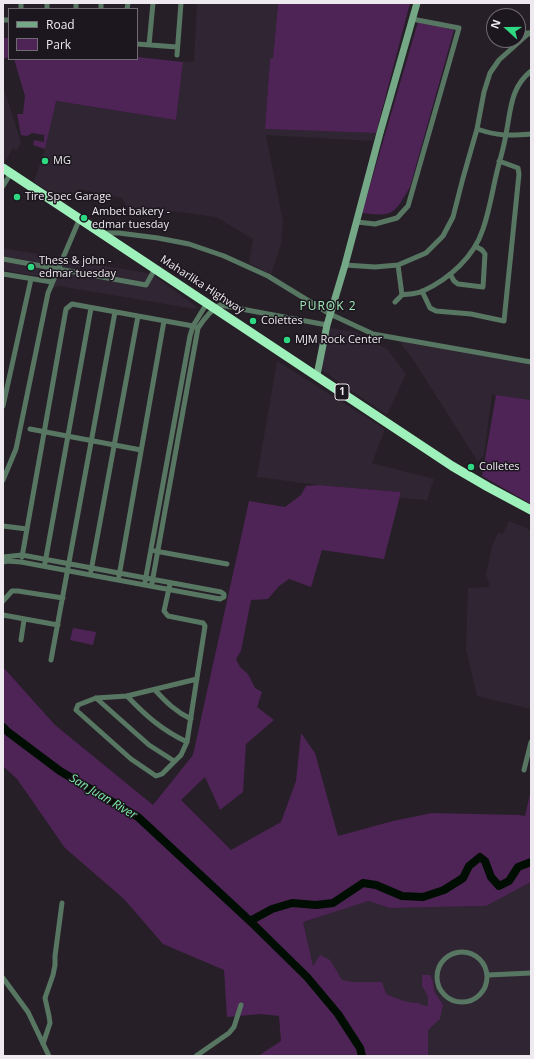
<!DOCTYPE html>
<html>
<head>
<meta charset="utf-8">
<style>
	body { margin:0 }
	#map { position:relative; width:534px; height:1059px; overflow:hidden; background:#261f27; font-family:"Open Sans",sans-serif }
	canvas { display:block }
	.frame { position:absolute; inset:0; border:4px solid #eee9ef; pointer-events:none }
	.legend { position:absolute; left:8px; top:8px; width:130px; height:52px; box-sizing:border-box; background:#1c161e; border:1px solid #706a72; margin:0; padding:5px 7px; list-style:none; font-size:12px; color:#eee9ef }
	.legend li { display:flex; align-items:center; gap:8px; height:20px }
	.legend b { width:20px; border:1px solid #706a72 }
	.north { position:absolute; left:486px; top:8px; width:40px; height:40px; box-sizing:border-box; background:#1c161e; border:1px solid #706a72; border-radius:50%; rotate:291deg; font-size:11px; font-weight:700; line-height:16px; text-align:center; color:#eee9ef }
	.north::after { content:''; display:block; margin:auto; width:14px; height:18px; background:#2fd883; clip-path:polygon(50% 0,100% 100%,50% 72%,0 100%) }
</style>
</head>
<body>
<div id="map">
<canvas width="534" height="1059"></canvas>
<div class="frame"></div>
<ul class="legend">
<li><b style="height:5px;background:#74a886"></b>Road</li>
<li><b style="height:11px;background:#4e2456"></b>Park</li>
</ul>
<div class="north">N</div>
</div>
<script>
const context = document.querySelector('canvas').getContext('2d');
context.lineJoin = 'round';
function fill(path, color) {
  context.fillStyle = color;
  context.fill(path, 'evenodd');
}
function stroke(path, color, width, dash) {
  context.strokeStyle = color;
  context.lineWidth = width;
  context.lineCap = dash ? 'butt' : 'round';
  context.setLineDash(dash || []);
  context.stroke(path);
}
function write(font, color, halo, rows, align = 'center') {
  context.font = font + ' "Open Sans",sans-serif';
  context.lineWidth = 3;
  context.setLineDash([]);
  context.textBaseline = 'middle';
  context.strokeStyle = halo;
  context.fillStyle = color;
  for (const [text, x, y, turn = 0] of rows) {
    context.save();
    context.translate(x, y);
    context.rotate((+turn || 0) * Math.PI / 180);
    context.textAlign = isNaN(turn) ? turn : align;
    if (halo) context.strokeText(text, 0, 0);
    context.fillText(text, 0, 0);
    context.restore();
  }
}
fill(new Path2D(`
	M197 3H287L278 4 273 59H270L265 129 376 133 373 141 266 135 283 222 281 244 271 275 249 263 253 239 216 217 180 212 129 210 122 198 79 189 65 203 34 182 45 149 55 101 176 120 183 62H194Z
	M3 86 21 142 17 150 13 148 5 162 3 160Z
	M3 248 152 274 197 307 195 309 58 286 52 289 48 278 3 270Z
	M331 328 355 332 387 349 406 374 387 415 320 369V362Z
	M403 340 531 362V400L496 395 492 394 484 455 478 462 416 364 400 342Z
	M277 361 385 429 372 463 434 479 427 500 400 498 401 492 318 485 257 477Z
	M509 521 531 530V709L477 696 466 649 468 588 490 587 486 574 492 546 498 533 503 534Z
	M531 882V1056H382L313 967 303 922 369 901 389 908 486 906Z`), '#302532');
fill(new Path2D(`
	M287 3H410L376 133 265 129 270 59 273 58 278 4Z
	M418 22 454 30 410 187C394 214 394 217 362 213Z
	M3 38H9V57L3 59Z
	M137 57 183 62 176 120 56 101 45 149 33 145 34 140 44 142V135L32 133 27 136 21 135 17 114H23L25 96 14 59H137Z
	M496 395 531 400V504L482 476Z
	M318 485 401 492 384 559 322 550 311 587 289 579 279 586 268 599 251 600 241 651 236 659 240 667 248 674 255 688 262 692 257 707 274 720 246 744 243 792 220 810 205 777 181 800 231 850 281 822 296 781 301 733 315 753 338 836 393 821 432 813 519 815 525 816 531 790V882L486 906 389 908 369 901 303 922 313 966 320 955 330 960 342 980 353 982H382L386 994C397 999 407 1003 419 1003L422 1005 428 1006V996L422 986V975H430L433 981 434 991 443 1005 440 1019 428 1030V1056H258L281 1041 279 1016 261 1014 227 1017 224 970 163 944 124 899 65 848 17 779 3 766V667L55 725 153 805 193 755 249 501 285 507 301 495 306 486Z
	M73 628 96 632 93 645 70 640Z`), '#4e2456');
stroke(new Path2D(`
	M3 727 8 732 60 771 138 817 250 921 307 977 338 1014 360 1048 362 1056
	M250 921 272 909 292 903 316 905 333 903 363 883 376 885 402 896 423 897 444 890 463 878 469 866 480 857 485 861 491 877 499 886 509 881 518 867 531 862`), '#000d02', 8);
stroke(new Path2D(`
	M21 9V3
	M47 9V3
	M76 9V3
	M101 9V3
	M127 9 128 3
	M3 20H9
	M518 31 531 34
	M137 44 177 47
	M149 45 153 3
	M177 55 181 3
	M477 129C498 136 509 136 531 134
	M3 186 11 173
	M357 222 375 224 397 218 408 206 459 28 412 19
	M103 233H119L158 238 189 244 224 256 268 276 330 314 373 334 531 362
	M3 259 146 285 155 269
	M345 265 375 267 398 265 426 253 443 236 453 217 463 178 477 129 484 92 490 73 499 60 529 33
	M3 274 52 282
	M450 274 454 281 458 284 483 287 485 254 482 250 475 246
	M422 291 430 308 436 311 471 314 504 321 519 174 518 168 499 161
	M402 295C409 294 417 294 423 291 449 279 474 257 483 229 489 212 492 193 496 176 499 162 504 148 506 134 511 110 510 88 531 71
	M395 302 402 295 398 265
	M3 406 31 279
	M30 429 141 450
	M3 480 16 449 48 293 80 218
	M3 526 27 529
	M155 551 227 564
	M3 557 22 555 221 592 224 594V597L220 599 21 562 7 561 3 562
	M22 557 66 309 72 304 193 326 198 328
	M45 563 91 308
	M91 571 138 316
	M119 576 164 321
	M145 582 190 336 193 326 207 303
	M152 583 198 328C204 319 211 310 220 305L327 325
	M170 584 164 611 168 616 203 623 205 626 187 742 181 755 162 774 156 776 131 759 76 710 78 705 96 698 127 696 197 679
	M3 601 12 591H18L63 598
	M3 615 58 625
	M21 640 24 620
	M51 660 115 312
	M155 690C166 702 176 712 191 719
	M127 696C146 716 162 730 187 742
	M96 698 149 745 174 761
	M524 770 531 742
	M437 977a25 25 0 1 1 50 0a25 25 0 1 1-50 0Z
	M488 975 531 973
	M3 978 28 1012 49 1056
	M43 1044 50 1023 49 1016 45 998 53 975 55 965V956L62 903
	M196 1056 229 1033 234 1027 241 1005`), '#577762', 5);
stroke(new Path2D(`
	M317 375 327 325 345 265 380 133 417 3`), '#74a886', 7);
stroke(new Path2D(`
	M3 168 452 466 488 487 531 510`), '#9ff1bb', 9);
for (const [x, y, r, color] of [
	[45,161,4,"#2fd883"],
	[17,197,4,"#2fd883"],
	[84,218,4,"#2fd883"],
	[31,267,4,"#2fd883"],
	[253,321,4,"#2fd883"],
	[287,340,4,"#2fd883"],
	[471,467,4,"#2fd883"]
]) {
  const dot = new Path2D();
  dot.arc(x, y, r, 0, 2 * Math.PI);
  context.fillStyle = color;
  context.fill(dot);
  stroke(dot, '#1c161e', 1.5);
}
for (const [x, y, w] of [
	[342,392,14]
]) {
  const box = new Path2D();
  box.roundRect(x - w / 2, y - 8, w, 16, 3);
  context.fillStyle = '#1c161e';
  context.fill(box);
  stroke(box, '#eee9ef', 1);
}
write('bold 10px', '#eee9ef', null, [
	["1",342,392]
]);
write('11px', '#eee9ef', '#1c161e', [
	["MG",53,161],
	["Tire Spec Garage",25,197],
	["Ambet bakery -",92,212],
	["edmar tuesday",92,225],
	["Thess & john -",39,261],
	["edmar tuesday",39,274],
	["Colettes",261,321],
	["MJM Rock Center",295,340],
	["Colletes",479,467]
], 'left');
write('11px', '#eee9ef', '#1c161e', [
	["Maharlika Highway",202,285,33]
]);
context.letterSpacing = '1px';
write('12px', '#9fe9b8', '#1c161e', [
	["PUROK 2",328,307]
]);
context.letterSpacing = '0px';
write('italic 12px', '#7eeba8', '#1c161e', [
	["San Juan River",103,797,31]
]);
</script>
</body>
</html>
